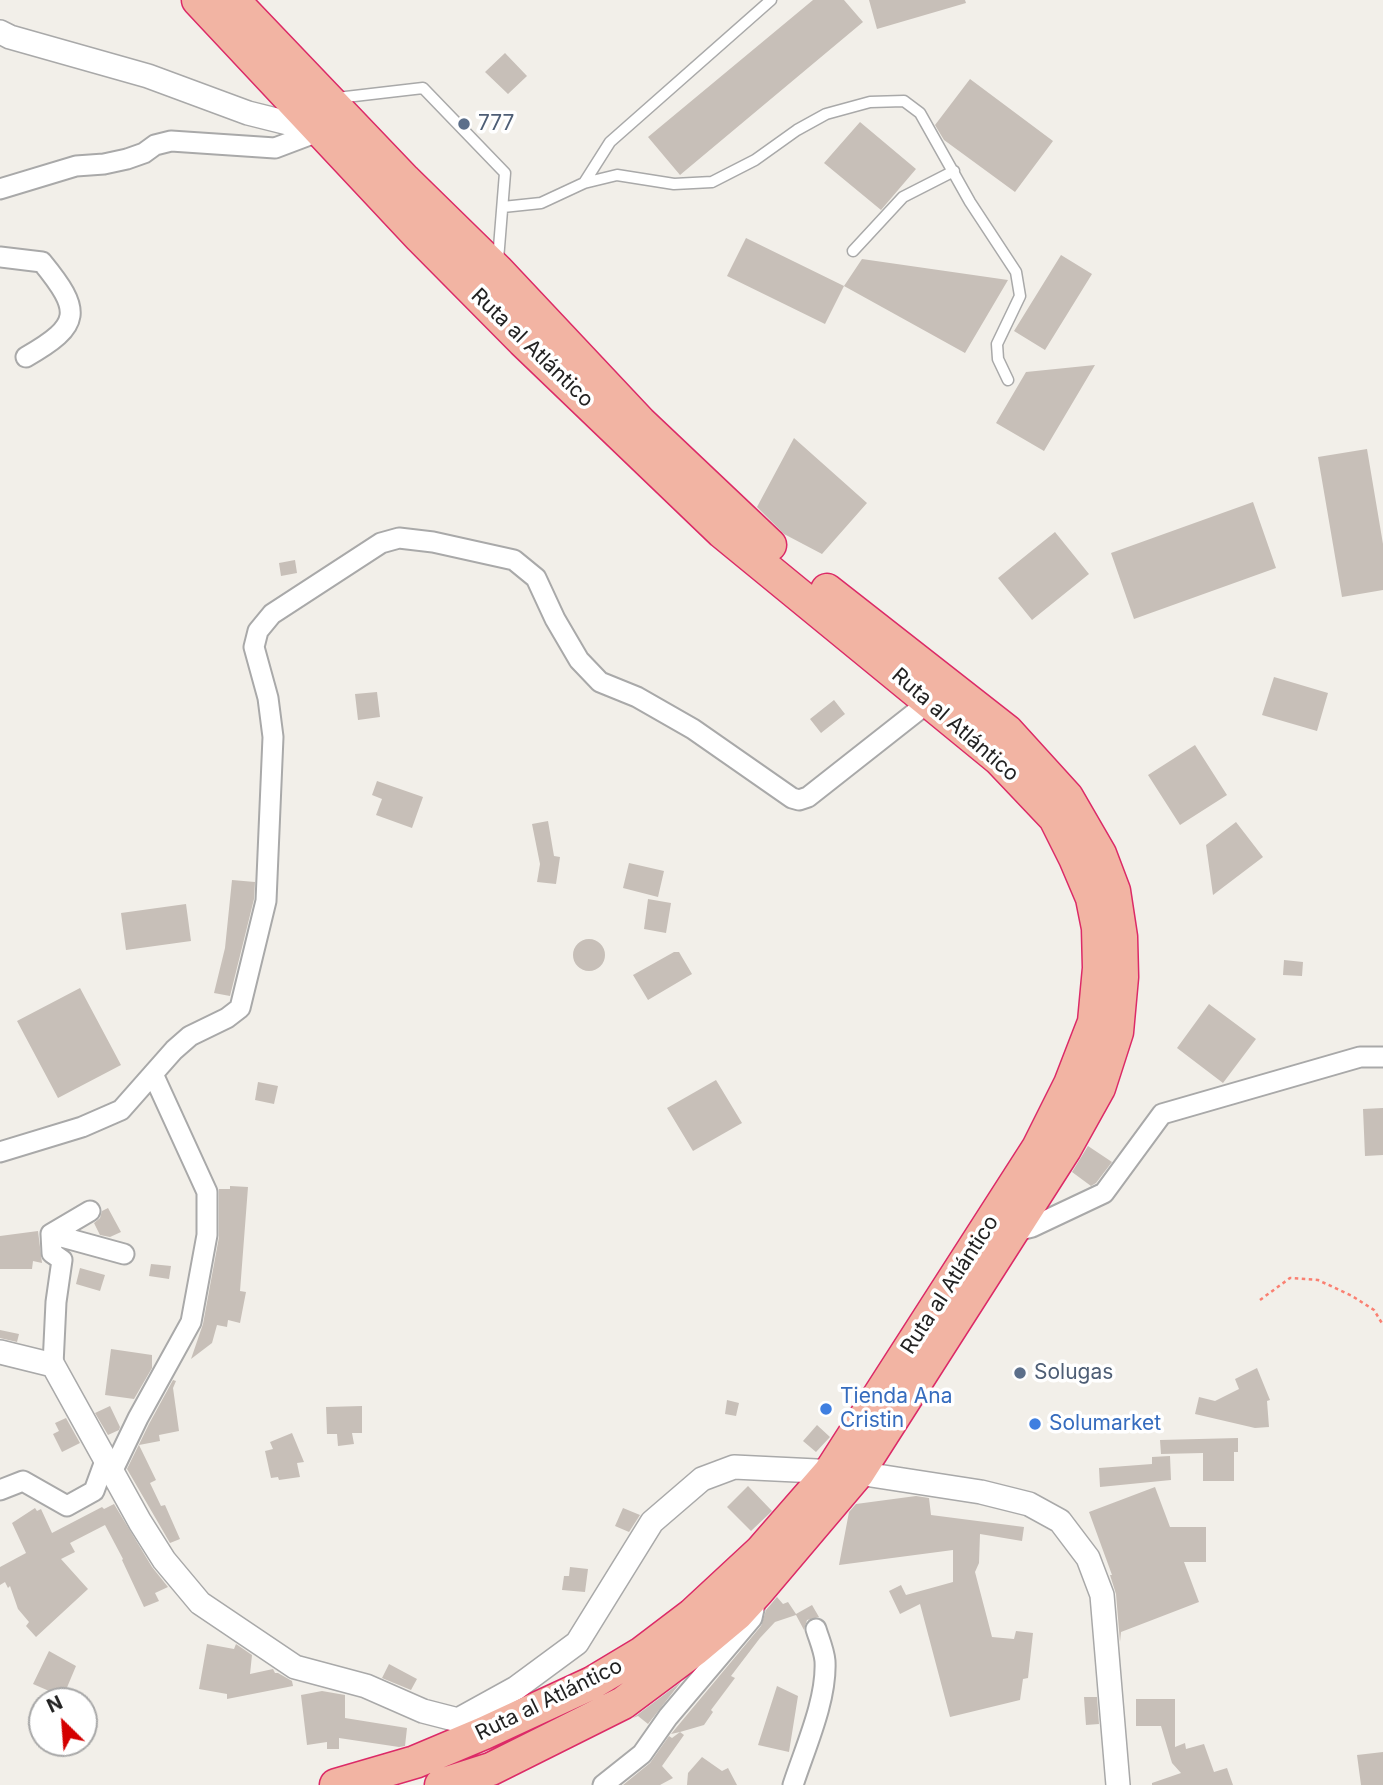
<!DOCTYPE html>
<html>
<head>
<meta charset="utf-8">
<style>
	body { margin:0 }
	#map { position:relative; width:1383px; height:1785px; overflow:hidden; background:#f2efe9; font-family:Inter,sans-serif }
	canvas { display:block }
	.north { position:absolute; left:28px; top:1687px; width:70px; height:70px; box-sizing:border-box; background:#fff; border:2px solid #a7a7a7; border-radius:50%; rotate:335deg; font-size:19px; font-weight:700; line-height:28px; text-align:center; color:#222 }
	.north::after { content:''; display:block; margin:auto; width:24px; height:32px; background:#d40000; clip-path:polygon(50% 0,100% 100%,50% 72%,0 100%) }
</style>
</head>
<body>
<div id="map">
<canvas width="1383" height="1785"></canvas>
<div class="north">N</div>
</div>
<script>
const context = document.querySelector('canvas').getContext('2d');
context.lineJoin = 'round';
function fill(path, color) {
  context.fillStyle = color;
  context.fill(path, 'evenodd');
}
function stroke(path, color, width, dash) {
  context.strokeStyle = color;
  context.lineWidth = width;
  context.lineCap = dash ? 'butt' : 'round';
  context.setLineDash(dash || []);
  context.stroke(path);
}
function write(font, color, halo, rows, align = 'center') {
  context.font = font + ' Inter,sans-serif';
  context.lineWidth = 7;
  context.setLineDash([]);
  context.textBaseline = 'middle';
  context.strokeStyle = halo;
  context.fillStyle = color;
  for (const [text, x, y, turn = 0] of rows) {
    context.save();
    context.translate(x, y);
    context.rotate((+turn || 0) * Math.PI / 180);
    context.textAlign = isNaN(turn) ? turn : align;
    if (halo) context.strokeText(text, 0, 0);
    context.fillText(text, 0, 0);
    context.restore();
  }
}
fill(new Path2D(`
	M813 0H844L863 22 680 175 648 137Z
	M869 0H965L966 3 877 29Z
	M505 53 527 76 508 94 485 72Z
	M970 79 1053 141 1015 192 944 140 935 125Z
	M860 122 916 169 881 210 824 163Z
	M746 238 844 286 825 324 727 276Z
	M1061 255 1092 274 1045 350 1014 331Z
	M862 259 1008 280 965 353 844 286Z
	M1095 365 1044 451 996 423 1026 372Z
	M794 438 867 503 822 554 784 534 757 507Z
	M1367 449 1383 544V590L1342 597 1318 457Z
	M1253 502 1276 568 1134 619 1111 553Z
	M1055 532 1089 574 1032 620 998 578Z
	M295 560 297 573 281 576 279 563Z
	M1274 677 1328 693 1317 731 1262 715Z
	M377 692 380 717 358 720 355 694Z
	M834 700 845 714 821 733 810 719Z
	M1195 745 1227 795 1180 825 1148 775Z
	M377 781 423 797 412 828 376 815 382 799 372 795Z
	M548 821 554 856 560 857 556 884 537 882 540 864 532 824Z
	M1236 822 1263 857 1213 895 1206 845Z
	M629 863 664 871 658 897 623 888Z
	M232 880 255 882 254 899 230 996 214 993 225 948Z
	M648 899 671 903 666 933 644 929Z
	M186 904 191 941 126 950 121 913Z
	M573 955a16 16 0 1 1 32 0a16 16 0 1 1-32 0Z
	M674 952H679L692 974 648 1000 633 975Z
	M1284 960 1303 962 1302 976 1283 975Z
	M80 988 121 1065 58 1098 17 1021Z
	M1209 1004 1256 1039 1223 1083 1177 1048Z
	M716 1080 742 1123 693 1151 667 1108Z
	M258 1082 278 1086 274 1104 255 1100Z
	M1383 1108V1155L1365 1156 1363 1109Z
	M1088 1146 1112 1162 1096 1183 1091 1186 1072 1172Z
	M230 1186 248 1187 240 1291 246 1292 240 1323 228 1320 227 1327 217 1325 212 1343 191 1359 203 1324 219 1237V1189H230Z
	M108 1208 121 1232 110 1237 100 1235 94 1223 100 1218 102 1211Z
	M38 1231 42 1263 33 1261 32 1269H0V1236Z
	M151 1264 171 1266 169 1279 149 1276Z
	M80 1268 105 1275 100 1291 76 1284Z
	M0 1330 19 1334 17 1342 0 1338Z
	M111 1349 152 1355V1368L134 1399 105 1395Z
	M1257 1368 1270 1400 1267 1401 1269 1427 1255 1428 1195 1414 1199 1397 1215 1401 1239 1389 1235 1379Z
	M173 1380 176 1381 173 1388 179 1431 159 1435 160 1441 139 1445 156 1480 150 1483 161 1506 165 1505 180 1539 170 1543 127 1469 149 1424Z
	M727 1400 739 1403 736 1416 725 1414Z
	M110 1406 120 1427 119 1430 108 1435 95 1413Z
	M362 1406V1433H352L354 1444 338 1446 337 1434H327L326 1407Z
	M66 1418 80 1443 62 1452 53 1434 59 1431 55 1423Z
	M817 1425 830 1437 816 1452 803 1441Z
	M292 1433 304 1462 297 1463 300 1477 279 1480 278 1477 271 1478 265 1451 273 1449 270 1442Z
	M1238 1438V1452H1234V1481H1203V1453L1161 1454 1160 1440Z
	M1170 1456 1171 1480 1100 1487 1099 1468 1152 1464V1457Z
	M748 1486 772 1511 751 1531 727 1507Z
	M1155 1487 1170 1527H1206V1562H1184L1199 1602 1121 1632 1120 1642 1116 1594 1110 1575H1112L1089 1512Z
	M916 1496 929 1498 931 1515 1024 1527 1022 1541 980 1534 979 1563 975 1572 992 1637 1014 1639 1016 1631 1033 1633 1028 1678 1023 1679 1020 1700 950 1717 920 1604 900 1614 889 1591 901 1585 906 1595 953 1582V1550L839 1565 849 1512 856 1504Z
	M114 1504 152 1567 168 1587 155 1593 159 1601 144 1607 122 1560 123 1559 105 1525 70 1543 75 1552 61 1559 88 1589 36 1637 26 1626 29 1622 18 1609 10 1586 8 1588 5 1582 0 1585V1567L26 1553 12 1523 35 1508 37 1511 41 1509 52 1533 102 1507 104 1509Z
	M623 1508 640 1515 629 1532 615 1526Z
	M570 1567 588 1569 585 1592 562 1590 564 1576H569Z
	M777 1597 783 1604 788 1602 796 1614 812 1605 819 1617 807 1620 804 1630 796 1615 775 1622 760 1638 731 1676 735 1678 711 1710 713 1712 704 1725 680 1732 684 1735 662 1766 673 1778 660 1785H623L650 1763 669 1736 672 1738 680 1732 671 1734 761 1626 766 1610Z
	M207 1644 234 1649 236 1644 252 1655 250 1674 273 1669 275 1673H278L292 1681 293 1686 227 1699V1694L199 1689Z
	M49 1651 76 1666 63 1697 33 1684Z
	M389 1664 417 1679 411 1690 382 1678Z
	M681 1682 648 1724 638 1716 633 1718Z
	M777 1686 798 1696 789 1752 758 1745Z
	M322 1691 345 1695V1718L407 1728 405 1746 399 1747 339 1738V1749H327V1742L307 1745 301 1695Z
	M1084 1697H1097L1099 1724 1086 1725Z
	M1136 1699H1175V1747L1185 1743 1186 1749 1204 1744 1214 1772 1227 1768 1233 1785H1152V1783L1181 1773 1172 1763 1161 1726H1136Z
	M1383 1752V1785H1361L1357 1755Z
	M702 1757 722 1771 728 1768 737 1785H687L688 1773Z`), '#c7bfb8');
const service = new Path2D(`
	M337 98 423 88 505 173 498 260
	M584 183 610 142 771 0
	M503 207 541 203 584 183 617 175 674 184 712 182 755 160 797 130 826 114 870 102 904 101 920 113 970 202 1016 272 1020 296 997 344 998 359 1008 380
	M853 251 903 197 954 171`);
const minor = new Path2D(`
	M0 189 76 166 104 164 127 159 144 153 155 145 171 141 275 148 320 131
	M0 257 42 262C82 311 82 325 26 357
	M0 1152 82 1127 121 1110 174 1050 190 1036 227 1018 240 1008 266 901 273 737 268 698 254 647 258 631 272 614 381 543 399 538 433 542 514 560 536 578 555 619 579 660 600 682 637 697 693 729 792 798 799 800 808 797 930 701
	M1012 1232 1032 1227 1104 1193 1162 1114 1360 1057H1383
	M51 1234 124 1254
	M53 1365 56 1302 62 1260 52 1253 51 1234 90 1211
	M112 1472 138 1418 191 1322 207 1235V1192L153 1074
	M0 1490 23 1481 67 1506 94 1491 105 1461
	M603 1785 642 1754 668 1717 752 1618 754 1609
	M793 1785C805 1748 827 1700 825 1661 824 1650 819 1639 816 1629`);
const tertiary = new Path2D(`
	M0 32 10 37 148 76 248 113 320 131
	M0 1352 53 1365 140 1522 164 1560 200 1603 295 1667 366 1686 423 1711 458 1720 516 1688 577 1643 652 1522 702 1479 734 1467 858 1473 981 1492 1029 1504 1060 1521 1088 1558 1102 1595 1118 1785`);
const trunk = new Path2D(`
	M198 0 420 237 523 341 722 532 999 759 1055 818 1075 858 1092 898 1098 928 1099 968 1094 1022 1070 1084 1038 1148 830 1472 761 1551 692 1615 642 1653 592 1683 484 1733 415 1762 336 1785
	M233 0 405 180 498 271 640 422 770 545
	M441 1785 491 1769 623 1703 694 1650 737 1614 758 1591 858 1473 1065 1149 1099 1088 1117 1032 1122 977 1121 937 1114 891 1100 854 1067 797 1007 731 827 590`);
stroke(service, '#a9a9a9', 13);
stroke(minor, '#a9a9a9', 23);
stroke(tertiary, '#a9a9a9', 26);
stroke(trunk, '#dc2a67', 35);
stroke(new Path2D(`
	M1260 1300 1290 1278 1318 1280 1352 1296 1374 1310 1383 1325`), '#fa8072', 2.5, [3.5, 3.5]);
stroke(service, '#fff', 10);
stroke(minor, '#fff', 19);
stroke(tertiary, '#fff', 23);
stroke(trunk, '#f2b4a3', 32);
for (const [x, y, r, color] of [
	[464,124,7,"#5c6f8a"],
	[1020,1373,7,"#5c6f8a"],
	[826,1409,7,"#3f7fe0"],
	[1035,1424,7,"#3f7fe0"]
]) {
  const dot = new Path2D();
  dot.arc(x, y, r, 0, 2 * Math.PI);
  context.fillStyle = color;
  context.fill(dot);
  stroke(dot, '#fff', 2.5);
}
write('21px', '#4e5e75', '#fff', [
	["777",478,124],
	["Solugas",1034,1373]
], 'left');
write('21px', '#222', '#fff', [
	["Ruta al Atlántico",532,348,44],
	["Ruta al Atlántico",955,725,41],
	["Ruta al Atlántico",950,1285,-57],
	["Ruta al Atlántico",549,1700,-26]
]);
write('21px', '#366cbe', '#fff', [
	["Tienda Ana",840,1397],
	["Cristin",840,1421],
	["Solumarket",1049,1424]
], 'left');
</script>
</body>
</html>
